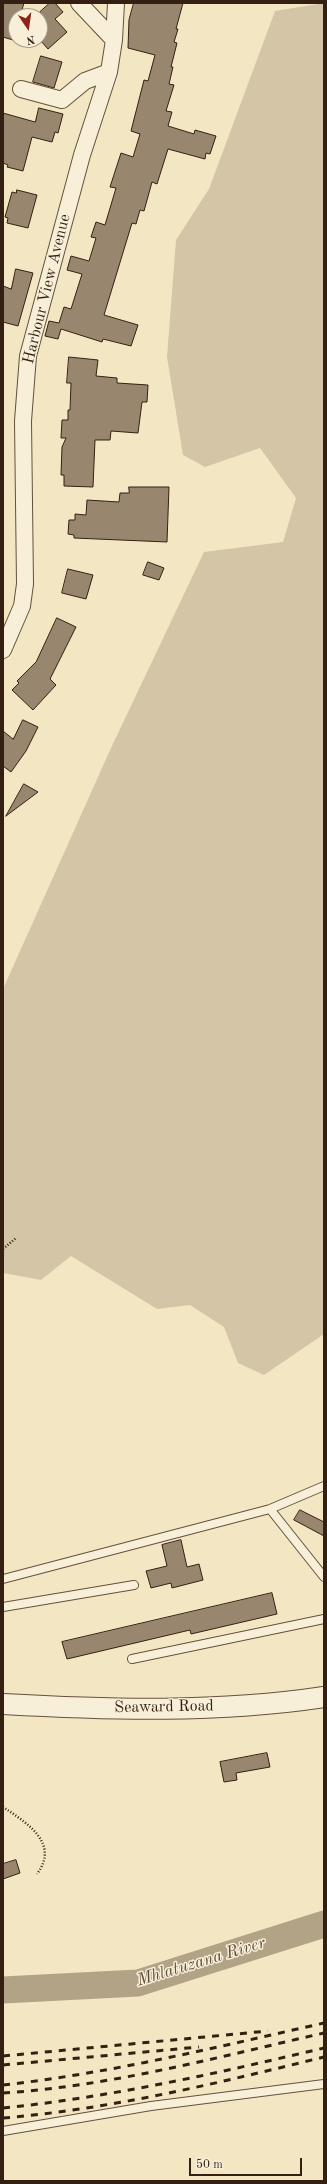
<!DOCTYPE html>
<html>
<head>
<meta charset="utf-8">
<style>
	body { margin:0 }
	#map { position:relative; width:327px; height:2184px; overflow:hidden; background:#f3e7c3; font-family:"Old Standard TT",serif }
	canvas { display:block }
	.frame { position:absolute; inset:0; border:4px solid #351f12; pointer-events:none }
	.north { position:absolute; left:8px; top:8px; width:40px; height:40px; box-sizing:border-box; background:#f7efd8; border:1px solid #a99c89; border-radius:50%; rotate:167deg; font-size:11px; font-weight:700; line-height:16px; text-align:center; color:#351f12 }
	.north::after { content:''; display:block; margin:auto; width:14px; height:18px; background:#8f2418; clip-path:polygon(50% 0,100% 100%,50% 72%,0 100%) }
	.scale { position:absolute; left:189px; top:2158px; width:113px; height:18px; box-sizing:border-box; border:2px solid #351f12; border-top:0; padding-left:5px; font-size:12px; line-height:14px; white-space:nowrap; color:#351f12; -webkit-text-stroke:3px #f7efd8; paint-order:stroke }
</style>
</head>
<body>
<div id="map">
<canvas width="327" height="2184"></canvas>
<div class="frame"></div>
<div class="north">N</div>
<div class="scale">50 m</div>
</div>
<script>
const context = document.querySelector('canvas').getContext('2d');
context.lineJoin = 'round';
function fill(path, color) {
  context.fillStyle = color;
  context.fill(path, 'evenodd');
}
function stroke(path, color, width, dash) {
  context.strokeStyle = color;
  context.lineWidth = width;
  context.lineCap = dash ? 'butt' : 'round';
  context.setLineDash(dash || []);
  context.stroke(path);
}
function write(font, color, halo, rows, align = 'center') {
  context.font = font + ' "Old Standard TT",serif';
  context.lineWidth = 3;
  context.setLineDash([]);
  context.textBaseline = 'middle';
  context.strokeStyle = halo;
  context.fillStyle = color;
  for (const [text, x, y, turn = 0] of rows) {
    context.save();
    context.translate(x, y);
    context.rotate((+turn || 0) * Math.PI / 180);
    context.textAlign = isNaN(turn) ? turn : align;
    if (halo) context.strokeText(text, 0, 0);
    context.fillText(text, 0, 0);
    context.restore();
  }
}
fill(new Path2D(`
	M324 3V1334L264 1375 238 1363 224 1327 190 1305 157 1309 71 1256 41 1280 3 1273V989L111 748 204 552 283 542 296 498 260 448 205 467 183 455 167 357 176 240 209 189 275 11Z`), '#d3c5a5');
stroke(new Path2D(`
	M3 1990 138 1983 324 1924`), '#b2a387', 27);
const building = new Path2D(`
	M3 3H24L20 16H16V31L13 40 3 37Z
	M50 3H55L63 12 55 19 67 32 48 49 40 40V12Z
	M134 3H183L176 29H178L174 42 177 43 171 67H173L169 84 174 85 166 111 172 112 168 126 194 134 195 130 216 136 210 154 206 153 205 159 168 149 157 184 152 182 144 211 140 210 136 224 132 223 104 315 138 325 131 346 103 339 102 342 61 329 58 339 45 336 49 321 59 323 64 307 71 309 82 274 67 270 71 256 89 261 96 238 91 237 96 222 105 225 116 188 110 187 121 153 133 157 140 134 131 131 144 80 148 81 155 55 128 48 129 20Z
	M41 56 62 62 54 88 33 82Z
	M39 108 63 114 58 133 55 132 52 142 32 137 23 171 7 167 8 165 3 163V113L35 122Z
	M17 190 37 195 28 228 7 223 8 218 5 217 12 192 16 193Z
	M16 269 33 273 18 326 3 322V286L11 289Z
	M69 357 98 360 96 376 117 378V383L148 385 147 402H142L138 433 111 431 110 440H95L93 487 64 486V475H61L62 447 66 438H61L62 420H68V410H70L71 383H67Z
	M129 487H169L167 542 74 538V535L68 534 69 520H75V514L86 515 87 500 119 502 120 493H129Z
	M148 562 164 568 159 580 143 575Z
	M68 569 93 575 86 599 62 593Z
	M57 618 76 627 50 679 56 685 33 710 12 690 19 683 17 681 36 662Z
	M23 720 38 727 26 751 11 772 3 766V731L13 739Z
	M24 784 38 792 6 816Z
	M300 1510 324 1522V1536L294 1520Z
	M181 1540 187 1567 199 1564 203 1580 172 1588 171 1583 151 1588 146 1571 167 1566 162 1545Z
	M272 1593 277 1614 191 1634 190 1630 67 1659 62 1642Z
	M267 1753 270 1767 236 1773 237 1780 224 1782 220 1762Z
	M16 1860 20 1873 3 1879V1864Z`);
fill(building, '#98876e');
stroke(building, '#351f12', 1);
const service = new Path2D(`
	M270 1509 324 1486
	M3 1579 270 1509 324 1577
	M3 1607 134 1585
	M132 1659 324 1619
	M3 2131 151 2106 324 2084`);
const minor = new Path2D(`
	M79 3 114 40
	M21 89 62 100 85 81 109 72
	M3 650 22 606 25 584 23 421 28 356 82 155 109 72 114 40 116 3`);
const tertiary = new Path2D(`
	M3 1704C110 1710 218 1713 324 1697`);
stroke(service, '#64513e', 10);
stroke(minor, '#64513e', 18);
stroke(tertiary, '#64513e', 22);
stroke(new Path2D(`
	M3 1249 16 1238
	M3 1807C27 1823 60 1843 37 1874`), '#351f12', 2.5, [1, 2]);
stroke(service, '#f7efd8', 8);
stroke(minor, '#f7efd8', 16);
stroke(tertiary, '#f7efd8', 20);
stroke(new Path2D(`
	M3 2056 268 2031
	M3 2065 199 2047
	M3 2085C112 2073 217 2047 324 2023
	M3 2093C112 2086 218 2057 324 2033
	M3 2108C112 2097 218 2073 324 2048
	M3 2118C112 2109 218 2083 324 2057`), '#351f12', 3, [7, 7]);
write('16px', '#351f12', '#f7efd8', [
	["Harbour View Avenue",47,289,-76],
	["Seaward Road",164,1707,-1]
]);
write('italic 17px', '#614d3b', '#f7efd8', [
	["Mhlatuzana River",201,1962,-17]
]);
</script>
</body>
</html>
